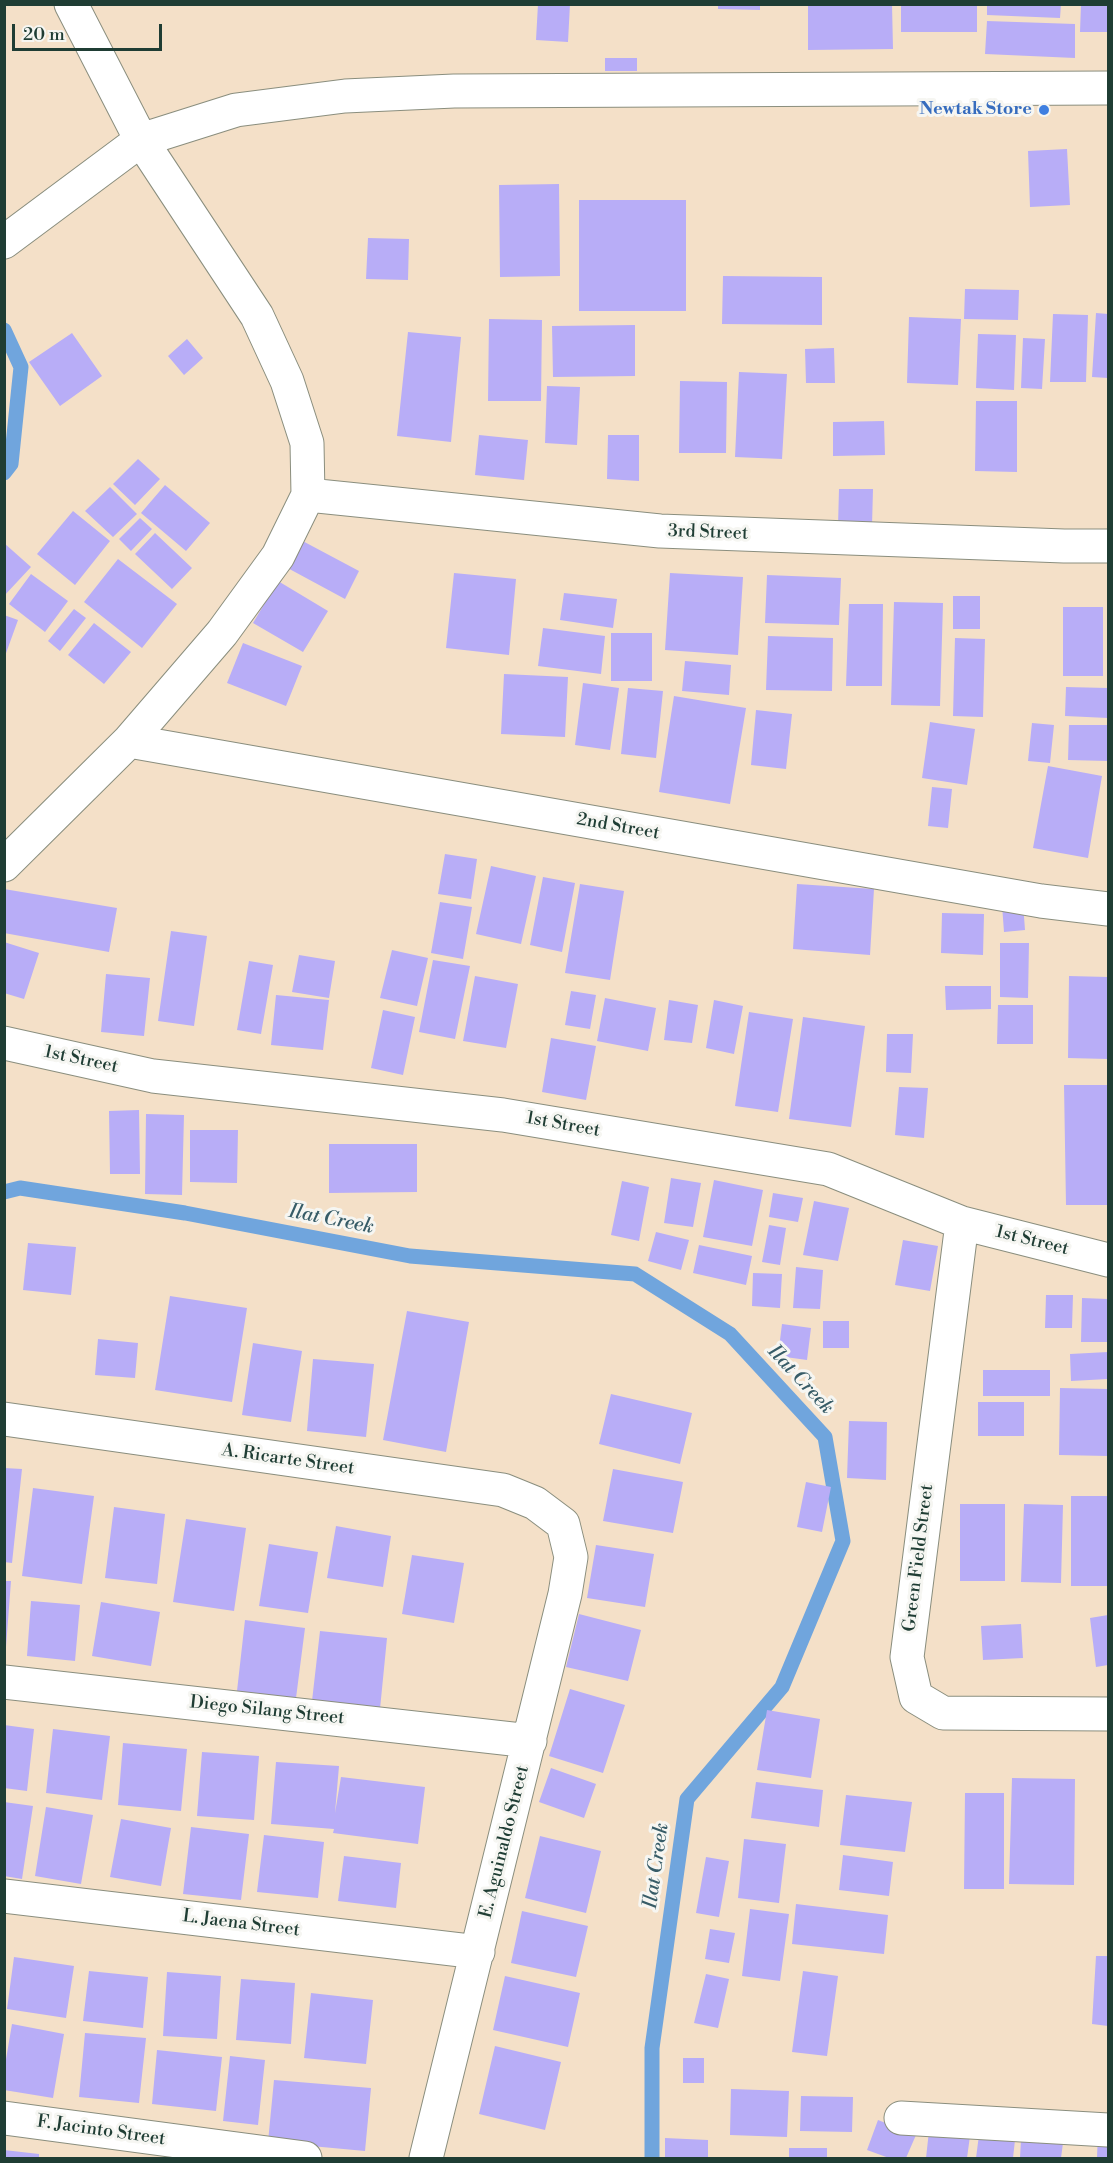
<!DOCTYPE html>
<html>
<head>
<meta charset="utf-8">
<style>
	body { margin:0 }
	#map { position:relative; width:1113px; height:2163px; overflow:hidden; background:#f4e0c8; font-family:"Libre Bodoni",serif }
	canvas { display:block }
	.frame { position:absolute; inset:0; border:6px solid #1f3d34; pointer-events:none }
	.scale { position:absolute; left:12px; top:24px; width:150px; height:27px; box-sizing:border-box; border:3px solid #1f3d34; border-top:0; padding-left:8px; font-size:18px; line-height:21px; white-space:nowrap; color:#1f3d34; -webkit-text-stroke:4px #f6f6f2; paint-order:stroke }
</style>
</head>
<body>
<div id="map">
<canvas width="1113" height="2163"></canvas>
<div class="frame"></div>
<div class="scale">20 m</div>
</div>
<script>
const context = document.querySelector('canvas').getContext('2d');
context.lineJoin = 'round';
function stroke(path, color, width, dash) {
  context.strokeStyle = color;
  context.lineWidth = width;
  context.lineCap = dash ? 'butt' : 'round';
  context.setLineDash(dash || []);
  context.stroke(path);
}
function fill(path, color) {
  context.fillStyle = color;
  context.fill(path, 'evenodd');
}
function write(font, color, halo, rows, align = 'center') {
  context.font = font + ' "Libre Bodoni",serif';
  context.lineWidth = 6;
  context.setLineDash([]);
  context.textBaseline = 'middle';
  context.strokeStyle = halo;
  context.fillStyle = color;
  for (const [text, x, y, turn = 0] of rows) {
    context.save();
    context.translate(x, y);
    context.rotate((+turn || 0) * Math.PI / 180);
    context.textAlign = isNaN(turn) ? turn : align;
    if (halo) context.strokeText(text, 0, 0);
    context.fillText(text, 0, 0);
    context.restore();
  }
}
stroke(new Path2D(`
	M4 330 21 367 11 464 4 473
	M4 1192 20 1188 185 1213 410 1256 635 1274 730 1334 825 1437 843 1541 782 1687 687 1799 652 2048V2158`), '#70a5dd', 15);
fill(new Path2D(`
	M538 4H570L568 42 536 40Z
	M718 4H760V10L718 9Z
	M808 4H892L893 49 808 50Z
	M987 4H1061L1060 18 987 15Z
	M1081 4H1108V32H1080Z
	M901 5H977V32H901Z
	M987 21 1075 24V58L985 54Z
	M605 58H637V71H605Z
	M1067 149 1070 205 1030 207 1028 151Z
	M559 184 560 276 500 277 499 185Z
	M579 200H686V311H579Z
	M368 238 409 239 408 280 366 279Z
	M723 276 822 277V325L722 324Z
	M965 289 1019 290 1018 320 964 319Z
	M1096 313 1108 314V378L1092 377Z
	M1053 314 1088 315 1086 382H1050Z
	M909 317 961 319 958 385 907 383Z
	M489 319 542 320 541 401H488Z
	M635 325V376L553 377 552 326Z
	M408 332 461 337 451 442 397 436Z
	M72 333 102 376 60 406 29 362Z
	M978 334 1016 335 1014 390 976 388Z
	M1023 338 1045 339 1042 389 1021 388Z
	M187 339 203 358 184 375 168 356Z
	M834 348 835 383H806L805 349Z
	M739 372 787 374 782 459 735 457Z
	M680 381 727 382 726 453H679Z
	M547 386 580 387 577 445 545 443Z
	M976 401H1017V472L975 471Z
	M884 421 885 455 833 456V422Z
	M479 435 528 440 524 480 475 475Z
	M608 435H639V481L607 479Z
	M138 459 160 479 135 505 113 484Z
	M165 485 210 523 186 551 141 513Z
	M110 487 137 514 113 537 85 511Z
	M839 489H873L872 526H838Z
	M73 511 110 541 75 585 37 554Z
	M140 518 152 529 131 551 119 539Z
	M155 533 192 568 172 589 135 554Z
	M297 538 359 571 345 599 282 565Z
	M4 543 31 567 4 596Z
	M118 559 177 604 142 648 84 602Z
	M454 573 516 579 509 655 446 648Z
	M670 573 743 577 738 655 665 650Z
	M31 574 68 601 45 632 9 604Z
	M767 575 841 578 839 625 765 623Z
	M278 581 328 611 303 652 253 623Z
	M564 593 617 599 613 628 560 620Z
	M953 596H980V629H953Z
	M894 602 943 603 940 706 891 705Z
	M849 604H883L882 686H846Z
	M1063 607H1103V676H1063Z
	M74 609 86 618 60 651 48 641Z
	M4 615 18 620 5 656H4Z
	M94 623 131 652 104 684 68 655Z
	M543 628 605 636 601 674 538 666Z
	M611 633H652V681H611Z
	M768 636 833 638 832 691 766 690Z
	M955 638 985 639 983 717 953 716Z
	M243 643 302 666 286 706 227 683Z
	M685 661 731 665 729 695 682 691Z
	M504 674 568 677 565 737 501 734Z
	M583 683 619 688 610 750 575 745Z
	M1066 687 1108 688V718L1065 716Z
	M628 688 663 691 656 758 621 754Z
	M674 696 746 708 730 804 659 792Z
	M756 710 792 714 786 769 751 765Z
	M930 722 975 729 967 785 922 778Z
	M1032 723 1054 725 1050 763 1028 761Z
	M1069 725H1108V761L1068 760Z
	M1048 766 1102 776 1088 858 1033 848Z
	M932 787 952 789 948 828 928 826Z
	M445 854 477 859 471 899 438 894Z
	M491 866 536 876 521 944 476 934Z
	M543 877 575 883 562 952 530 945Z
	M580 884 624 891 610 980 565 973Z
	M797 884 874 889 870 955 793 949Z
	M4 889 117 908 109 952 4 933Z
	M440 902 472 907 463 959 431 953Z
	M1023 903 1025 930 1004 932 1002 905Z
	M942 913 984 914 983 955 941 953Z
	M171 931 207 936 194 1026 158 1021Z
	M4 942 39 953 24 999 4 993Z
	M1000 943H1029L1028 998 1000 997Z
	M392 950 428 958 417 1006 380 998Z
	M299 955 335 961 329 998 292 992Z
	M433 960 470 966 455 1039 419 1032Z
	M249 961 273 965 261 1034 237 1030Z
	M106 974 150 978 144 1036 101 1032Z
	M475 976 518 984 506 1048 463 1041Z
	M1069 976 1108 977V1059L1068 1058Z
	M945 986H991V1009L946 1010Z
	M571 991 596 995 590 1029 565 1025Z
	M276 995 329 1000 323 1050 271 1045Z
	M605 998 656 1008 648 1051 597 1041Z
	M669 1000 698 1005 692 1043 664 1040Z
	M714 1000 743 1006 734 1054 706 1048Z
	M998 1005H1033V1044H997Z
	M383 1010 415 1017 403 1075 371 1068Z
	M749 1012 793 1019 778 1112 735 1106Z
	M803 1017 865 1026 851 1127 789 1119Z
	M887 1034H913L911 1073 886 1072Z
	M551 1038 596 1046 586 1100 542 1092Z
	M1064 1085H1108V1205H1066Z
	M899 1087 928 1088 924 1138 895 1135Z
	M139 1110 140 1174H110L109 1111Z
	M146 1114 184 1115 182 1195 145 1194Z
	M190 1130H238L237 1183 190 1182Z
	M329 1144H417V1192L329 1193Z
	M671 1178 701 1183 693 1227 664 1223Z
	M714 1180 763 1190 752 1246 703 1237Z
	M622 1181 649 1187 639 1241 611 1235Z
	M773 1193 803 1198 798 1222 769 1217Z
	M814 1201 849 1208 838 1261 803 1255Z
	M769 1225 786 1228 780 1265 762 1262Z
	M656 1232 689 1240 681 1270 648 1261Z
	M903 1240 938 1246 930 1291 895 1285Z
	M28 1243 76 1247 71 1295 23 1290Z
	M699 1245 752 1256 746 1285 693 1273Z
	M796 1267 823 1270 820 1309 793 1308Z
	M753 1273 782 1274 780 1308 752 1306Z
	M1046 1295H1073L1072 1328H1045Z
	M170 1296 247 1308 232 1402 155 1390Z
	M1082 1298 1108 1299V1342H1081Z
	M407 1311 469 1322 446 1452 383 1440Z
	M823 1321H849V1348H823Z
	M782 1324 811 1328 807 1360 778 1356Z
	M98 1339 138 1343 135 1378 95 1375Z
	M253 1343 302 1351 291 1422 242 1415Z
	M1108 1352V1379L1071 1381 1070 1354Z
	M313 1359 374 1364 366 1437 307 1431Z
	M983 1370H1050V1396H983Z
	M1060 1388 1108 1389V1456L1059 1455Z
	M611 1394 692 1413 680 1464 599 1444Z
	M978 1402H1024V1436H978Z
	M849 1421 887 1422 886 1480 847 1478Z
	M4 1468 22 1469 12 1563 4 1562Z
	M613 1469 683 1482 673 1533 603 1521Z
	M806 1482 831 1487 822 1532 797 1527Z
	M33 1488 94 1496 82 1584 22 1576Z
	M1071 1496H1108V1586H1071Z
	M960 1504H1005V1581H960Z
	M1024 1504 1063 1505 1061 1583 1021 1582Z
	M114 1507 165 1514 157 1584 105 1578Z
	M186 1519 246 1528 234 1611 173 1602Z
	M336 1526 391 1536 383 1587 327 1578Z
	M269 1544 318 1552 308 1613 259 1606Z
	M596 1545 654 1554 645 1607 587 1598Z
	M412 1555 464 1563 454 1623 402 1614Z
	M4 1581H11L6 1647H4Z
	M31 1601 80 1605 75 1661 27 1656Z
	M101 1602 160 1612 151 1666 92 1656Z
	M579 1614 641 1630 628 1681 566 1667Z
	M1108 1615V1665L1096 1667 1090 1618Z
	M245 1620 305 1628 296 1698 237 1691Z
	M1021 1624 1023 1658 983 1660 981 1626Z
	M320 1631 387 1638 380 1709 312 1701Z
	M570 1689 625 1705 603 1773 549 1756Z
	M767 1710 820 1719 811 1778 757 1770Z
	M4 1725 34 1729 27 1791 4 1788Z
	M53 1729 110 1736 102 1800 46 1793Z
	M123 1743 187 1749 181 1811 118 1805Z
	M202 1752 259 1756 254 1820 197 1816Z
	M276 1762 339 1766 335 1813 341 1777 425 1787 418 1844 333 1833 334 1829 271 1824Z
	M551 1768 596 1784 584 1818 539 1802Z
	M1012 1778 1075 1779 1074 1885 1009 1884Z
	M756 1782 823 1790 819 1827 751 1818Z
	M965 1793H1004V1889H964Z
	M846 1795 912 1802 905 1852 840 1845Z
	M4 1802 33 1806 22 1879 4 1876Z
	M46 1807 93 1815 81 1884 35 1876Z
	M121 1819 171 1828 161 1886 110 1877Z
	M191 1827 249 1834 241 1900 183 1894Z
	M264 1835 324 1842 318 1898 257 1892Z
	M540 1836 601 1851 586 1913 525 1898Z
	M744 1839 786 1844 779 1903 738 1898Z
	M843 1855 893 1862 889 1896 839 1890Z
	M344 1856 401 1863 396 1908 338 1901Z
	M706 1857 729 1861 719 1917 696 1913Z
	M796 1904 888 1915 884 1954 792 1944Z
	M750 1909 789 1914 780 1981 742 1976Z
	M522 1911 588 1926 576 1977 511 1963Z
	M710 1929 735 1933 729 1963 705 1959Z
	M1096 1956H1108V2026L1092 2024Z
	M14 1957 74 1966 66 2018 7 2009Z
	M89 1971 148 1977 143 2028 83 2021Z
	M803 1971 838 1976 827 2056 792 2052Z
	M167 1972 221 1976 217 2039 163 2036Z
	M706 1974 729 1979 718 2028 694 2023Z
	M505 1976 580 1993 568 2047 493 2030Z
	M241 1979 295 1983 291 2044 236 2040Z
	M311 1993 373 2000 366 2064 304 2058Z
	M12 2024 64 2034 53 2098 4 2090V2071Z
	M85 2033 146 2038 139 2103 79 2097Z
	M495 2046 561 2062 545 2130 479 2114Z
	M157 2050 222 2057 216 2111 152 2104Z
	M230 2056 265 2060 258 2125 223 2121Z
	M683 2058H704V2083H683Z
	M274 2080 371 2088 365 2151 268 2142Z
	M731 2089 789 2091 787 2137 730 2135Z
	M801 2096 853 2097 852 2132 800 2131Z
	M878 2120 916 2135 906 2158H889L867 2150Z
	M929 2131 970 2136 967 2158H926Z
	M1098 2131 1108 2132V2158H1097Z
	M979 2135 1015 2140 1013 2158H976Z
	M665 2138 708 2140V2158H665Z
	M1021 2140 1063 2143 1061 2158H1020Z
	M789 2148H827V2158H789Z
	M4 2150 39 2154V2158H4Z`), '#b8adf7');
const minor = new Path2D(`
	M4 242 141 140 236 110 345 96 454 91 1108 88
	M308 495 660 531 1064 546H1108
	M129 741 1041 901 1108 909
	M4 865 129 741 222 633 278 556 308 495 307 443 287 381 257 316 141 140 71 4
	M4 1043 153 1076 503 1115 828 1169 962 1223 1108 1260
	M962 1223 907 1657 916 1697 943 1713 1108 1714
	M4 1419 503 1490 535 1503 563 1524 571 1557 565 1594 426 2158
	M4 1682 530 1741
	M4 1896 478 1952
	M4 2118 305 2158
	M901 2118 1108 2130`);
stroke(minor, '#8a8e7e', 35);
stroke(minor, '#fff', 33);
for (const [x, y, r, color] of [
	[1044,110,6,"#3f7fe0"]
]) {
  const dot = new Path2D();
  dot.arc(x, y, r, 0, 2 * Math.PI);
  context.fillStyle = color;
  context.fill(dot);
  stroke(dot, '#f6f6f2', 2);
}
write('bold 18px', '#366cbe', '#f6f6f2', [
	["Newtak Store",1032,110]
], 'right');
write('18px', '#1f3d34', '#f6f6f2', [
	["3rd Street",708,533,2],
	["2nd Street",618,827,10],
	["1st Street",81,1060,12],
	["1st Street",563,1125,10],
	["1st Street",1032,1241,14],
	["A. Ricarte Street",288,1460,8],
	["Green Field Street",919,1558,-83],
	["Diego Silang Street",267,1711,6],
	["E. Aguinaldo Street",505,1842,-76],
	["L. Jaena Street",241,1924,7],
	["F. Jacinto Street",101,2131,8]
]);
write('italic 20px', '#375c67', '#f6f6f2', [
	["Ilat Creek",331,1220,11],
	["Ilat Creek",800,1380,47],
	["Ilat Creek",657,1866,-82]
]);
</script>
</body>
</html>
